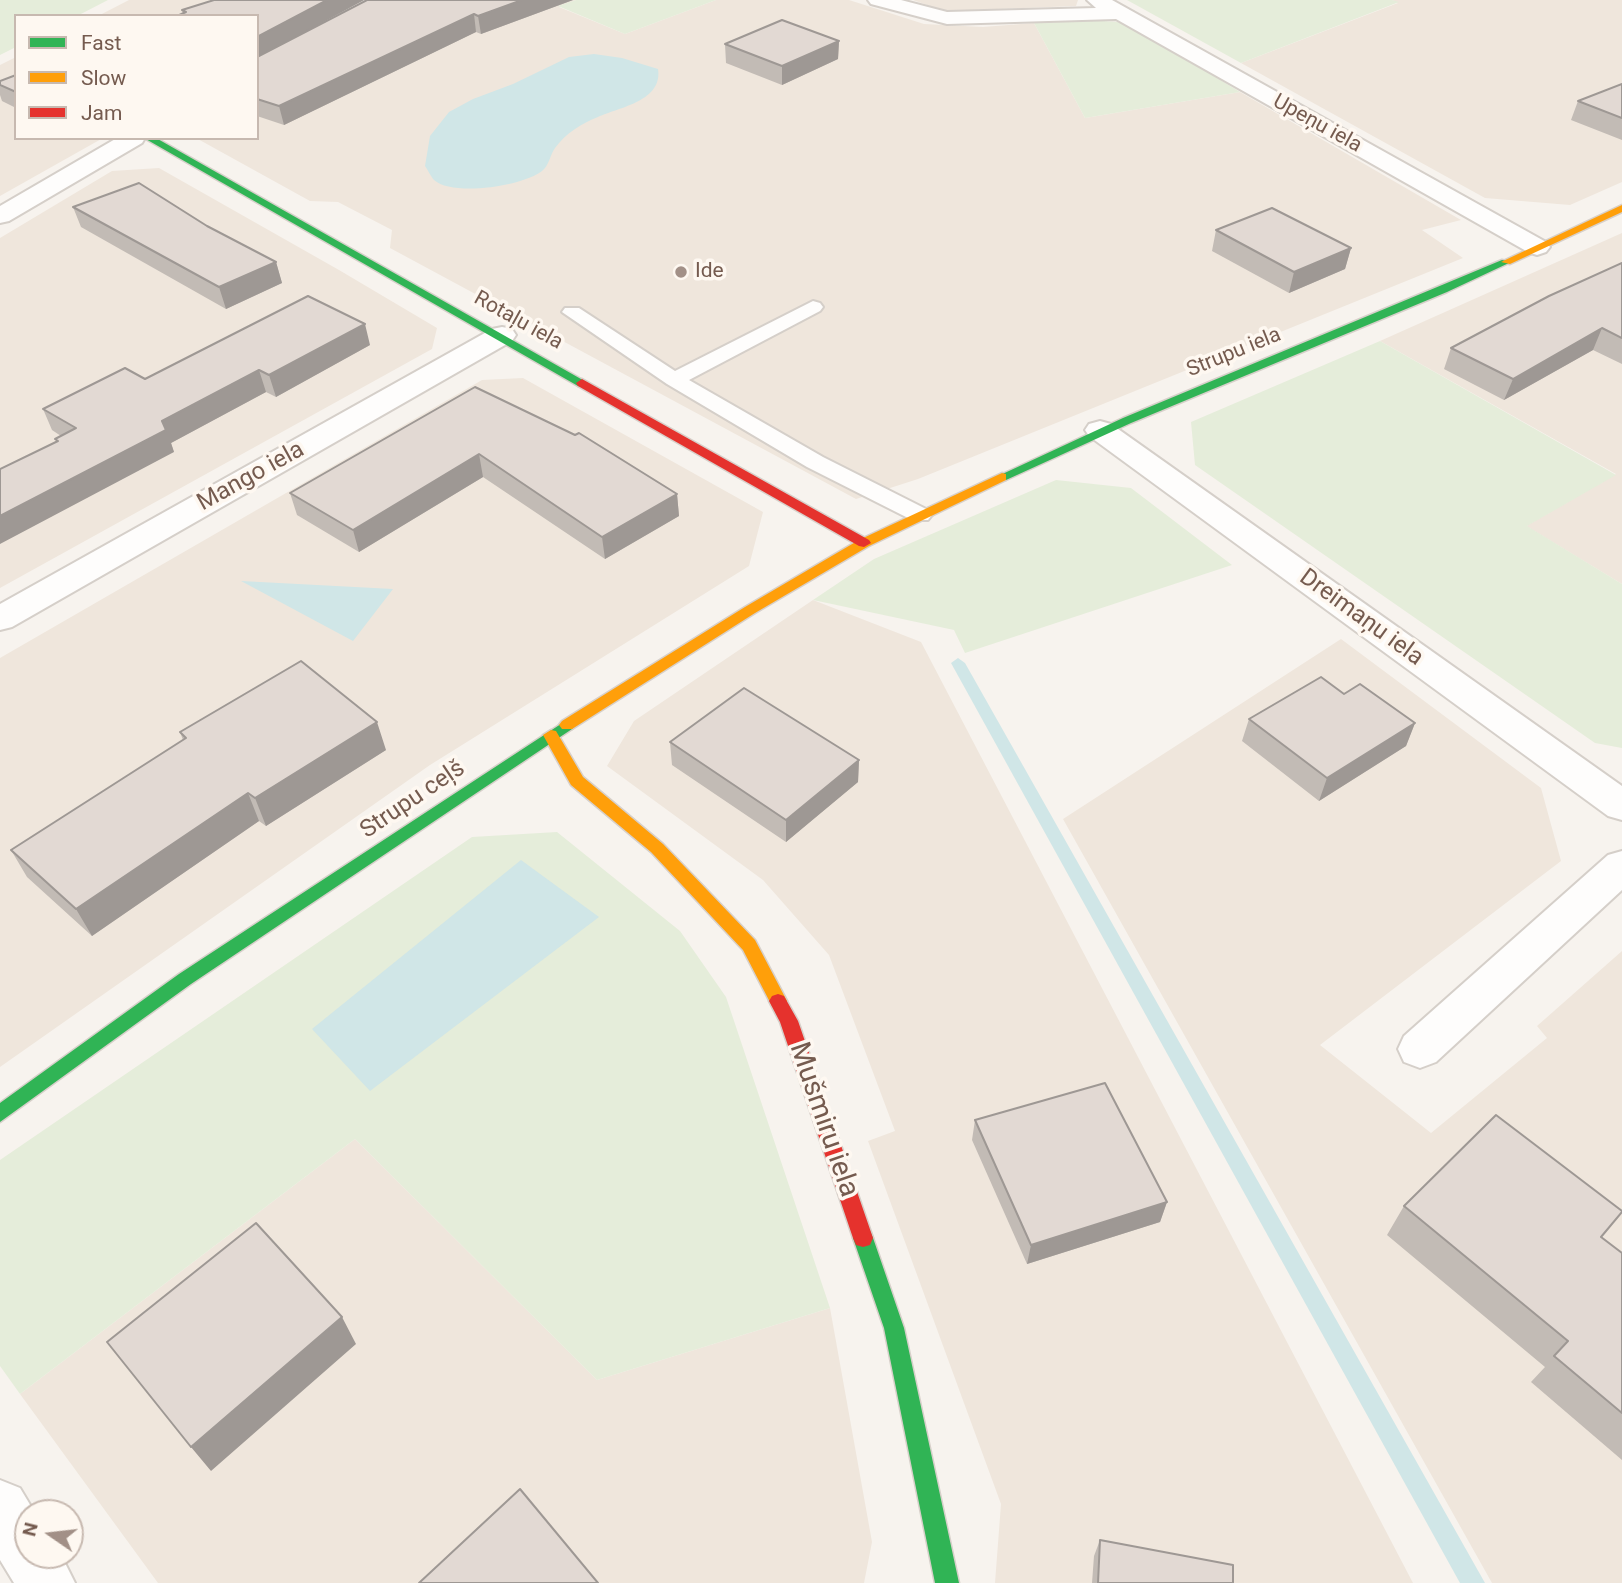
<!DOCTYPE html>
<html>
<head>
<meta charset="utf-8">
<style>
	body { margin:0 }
	#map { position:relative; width:1622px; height:1583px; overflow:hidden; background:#f7f3ee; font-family:Roboto,sans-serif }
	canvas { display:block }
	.legend { position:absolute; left:14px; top:14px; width:245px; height:126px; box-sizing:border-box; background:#fef8f1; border:2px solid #c7b9b0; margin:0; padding:9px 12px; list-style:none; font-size:21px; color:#755b4f }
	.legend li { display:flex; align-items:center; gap:14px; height:35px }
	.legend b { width:35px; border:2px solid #c7b9b0 }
	.north { position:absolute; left:14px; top:1499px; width:70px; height:70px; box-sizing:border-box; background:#fef8f1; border:2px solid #c7b9b0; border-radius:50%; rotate:284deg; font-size:19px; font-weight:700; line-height:28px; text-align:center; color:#755b4f }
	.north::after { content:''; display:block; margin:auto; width:24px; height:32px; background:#a29087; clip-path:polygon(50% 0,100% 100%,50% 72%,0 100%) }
</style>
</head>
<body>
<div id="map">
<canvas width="1622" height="1583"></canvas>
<ul class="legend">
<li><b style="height:9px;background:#30b455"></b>Fast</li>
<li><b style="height:9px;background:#ff9f0a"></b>Slow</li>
<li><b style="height:9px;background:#e5322d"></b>Jam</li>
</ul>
<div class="north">N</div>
</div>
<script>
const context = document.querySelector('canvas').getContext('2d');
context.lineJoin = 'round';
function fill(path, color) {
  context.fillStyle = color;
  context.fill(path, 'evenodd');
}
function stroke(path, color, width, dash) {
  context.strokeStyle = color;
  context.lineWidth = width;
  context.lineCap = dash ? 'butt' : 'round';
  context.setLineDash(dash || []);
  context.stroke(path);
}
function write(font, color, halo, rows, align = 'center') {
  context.font = font + ' Roboto,sans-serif';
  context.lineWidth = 7;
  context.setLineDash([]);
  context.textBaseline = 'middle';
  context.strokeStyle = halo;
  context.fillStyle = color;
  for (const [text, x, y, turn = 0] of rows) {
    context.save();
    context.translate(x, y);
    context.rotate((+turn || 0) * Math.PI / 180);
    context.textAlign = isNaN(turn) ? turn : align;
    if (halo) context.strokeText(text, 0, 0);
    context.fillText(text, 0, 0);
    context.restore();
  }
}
fill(new Path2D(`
	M129 0H353L257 16H98Z
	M416 0H576L559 7 625 34 716 0H849L924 24 983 27 1034 23 1085 118 1240 92 1461 220 1422 230 1463 258 918 479 856 499 390 248 392 230 338 202 310 201 196 138H257V90Z
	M913 0H1078L1076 6 944 11Z
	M1392 0H1622V182L1570 205 1485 198 1241 63 1398 3Z
	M16 57V138H103L0 196V65Z
	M159 168 339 270 437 328 432 349 0 588V238L112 171Z
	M1622 233V584L1526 526 1616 474 1380 341Z
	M523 378 763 512 749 566 430 765 0 1067V658L482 380Z
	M813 600 921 642 1413 1583H995L1001 1504 868 1141 895 1131 829 955 763 880 607 766 634 721Z
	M1341 639 1541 788 1561 861 1320 1045 1431 1133 1547 1038 1537 1026 1622 951V1583H1492L1063 819Z
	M355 1139 597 1380 830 1308 872 1542 864 1583H158L20 1394Z`), '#efe6dc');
fill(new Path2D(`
	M0 0H108L77 16H16V47L0 55Z
	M576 0H716L625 34 558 6Z
	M1127 0H1392L1399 2 1241 63Z
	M1090 20 1118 22 1136 28 1240 92 1085 118 1034 23Z
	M1380 341 1616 475 1527 526 1622 584V748L1595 743 1195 465 1191 422Z
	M1056 480 1131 488 1232 565 965 653 954 630 813 600 874 559Z
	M557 832 680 931 726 997 830 1308 597 1380 355 1139 20 1394 0 1366V1160L472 837Z`), '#e5edda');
fill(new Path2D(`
	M594 54 622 58 658 69C663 101 620 107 598 117 582 123 565 134 555 148 550 155 549 166 542 171 523 186 453 197 434 180 431 177 428 170 425 166L430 136 449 112 473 99 513 84 569 57Z
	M241 581 393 589 353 641Z
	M521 860 599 917 370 1091 312 1029Z`), '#d0e6e7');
fill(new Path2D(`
	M958 658 965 663 1485 1583H1460L951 663Z`), '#d0e6e7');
const lane = new Path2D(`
	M813 301 820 303 823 307 820 311 689 380 823 457 928 510 932 515 928 520H912L807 467 667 384 562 312 565 308H579L675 371Z`);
const street = new Path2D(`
	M868 0H901L947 12 1096 8 1087 0H1112L1546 242 1550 247 1546 252 1537 255 1528 252 1116 19 947 24 871 4Z
	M117 138H145L142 143 9 221 0 223V206Z
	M502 327 512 329 516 335 512 341 12 627 0 630V604L492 329Z
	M1100 421 1111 424 1622 786V820L1608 816 1089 436 1085 430 1089 424Z
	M1622 851V890L1436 1062 1420 1068 1404 1062 1398 1049 1404 1036 1608 855Z
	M0 1480 20 1488 35 1513H28V1555H61L75 1583H14L0 1560Z`);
const fast = new Path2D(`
	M144 138H156L588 383 582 387 578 386Z
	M1502 260 1511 262 1447 292 1131 423 1006 480H998L996 477 1123 418Z
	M567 720 572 721 575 725 572 729 191 984 0 1122V1103L179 974Z
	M863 1229 870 1231 873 1238 904 1328 959 1583H935L884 1328 853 1238 856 1231Z`);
const slow = new Path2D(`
	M1622 205V212L1510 264 1501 262Z
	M1002 473 1006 474V480L869 546 755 613 572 729H562L559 725 562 721 745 607 859 540Z
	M551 730 556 731 583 777 663 844 755 940 787 1001 784 1006 778 1008 772 1006 743 950 651 852 571 785 543 735Z`);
const jam = new Path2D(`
	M582 379 869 540 871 543 864 547 859 546 578 386 576 383Z
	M778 994 784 996 798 1021 873 1238 870 1245 863 1247 856 1245 853 1238 780 1022 769 1001 772 996Z`);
stroke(lane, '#d5cfc9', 4);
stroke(street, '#d5cfc9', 4);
stroke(fast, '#d7d0ca', 3);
stroke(slow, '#d7d0ca', 3);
stroke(jam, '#d7d0ca', 3);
fill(lane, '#fefdfc');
fill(street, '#fefdfc');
fill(fast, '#30b455');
fill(slow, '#ff9f0a');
fill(jam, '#e5322d');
fill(new Path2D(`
	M214 0H364L284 43 367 0H573L481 34 476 32 284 125 257 116V16L183 14 182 10Z
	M839 41 838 59 782 85 726 63 725 44Z
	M16 75V108L2 101 0 95V81Z
	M1622 84V140L1571 120 1578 101Z
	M73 207 207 226 276 262 282 283 226 309 81 227Z
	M1216 230 1351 248 1345 269 1289 293 1212 251Z
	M1622 263V364L1593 350 1504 400 1444 369 1451 348Z
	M370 345 276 397 266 392 171 443 174 452 56 441 55 439 61 436 52 430 43 409 145 379Z
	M475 387 677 494 679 516 605 559 483 477 359 552 297 515 290 493Z
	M1344 694 1415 723 1406 746 1319 801 1242 741 1249 719Z
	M180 732 386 750 266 826 259 821 92 936 27 877 11 850 183 740Z
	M670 742 859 760 858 782 786 842 672 765Z
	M975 1120 1167 1202 1160 1222 1027 1264 972 1140Z
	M1404 1206 1602 1237 1622 1253V1460L1531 1382 1545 1367 1387 1235Z
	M1100 1540 1233 1583H1092L1094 1556Z`), '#c2bbb5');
fill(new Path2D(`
	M327 0H364L257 58V37Z
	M522 0H573L481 34 478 16Z
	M474 14 476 32 284 125 279 106Z
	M839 41 838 59 782 85V66Z
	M1351 248 1345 269 1289 293 1294 272Z
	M276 262 282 283 226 309 219 287Z
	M365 324 370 345 276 397 269 375Z
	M1602 328 1593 350 1504 400 1513 379Z
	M259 370 266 392 171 443 174 452 0 544V516L162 421Z
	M479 454 483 477 359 552 353 530Z
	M677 494 679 516 605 559 602 537Z
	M377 722 386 750 266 826 255 798Z
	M1415 723 1406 746 1319 801 1327 778Z
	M859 760 858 782 786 842V820Z
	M248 793 259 821 92 936 76 909Z
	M1167 1202 1160 1222 1027 1264 1031 1245Z
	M342 1317 356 1344 211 1471 191 1447Z`), '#9e9894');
const building = new Path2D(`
	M214 0H327L257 37V16H177L186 12 182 10Z
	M367 0H522L478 16 474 14 279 106 257 99V57Z
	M782 20 839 41 782 66 725 44Z
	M16 75V92L0 85V81Z
	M1622 84V118L1578 101Z
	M139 183 207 226 276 262 219 287 73 207Z
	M1272 208 1351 248 1294 272 1216 230Z
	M1622 263V338L1602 328 1513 379 1451 348 1549 296Z
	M308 296 365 324 269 375 259 370 162 421 166 430 0 516V469L58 441 55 439 76 428 43 409 125 368 145 379Z
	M475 387 575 435 579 433 677 494 602 537 479 454 353 530 290 493Z
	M301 661 377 722 255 798 248 793 76 909 11 850 186 738 180 732Z
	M1321 677 1344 694 1360 684 1415 723 1327 778 1249 719Z
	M744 688 859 760 786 820 670 742Z
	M1105 1083 1167 1202 1031 1245 975 1120Z
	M1496 1115 1622 1211V1212L1601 1237 1622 1253V1413L1554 1356 1568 1341 1404 1206Z
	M256 1223 342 1317 191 1447 107 1342Z
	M520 1489 598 1583H419Z
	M1100 1540 1233 1565V1583H1098Z`);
fill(building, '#e2d9d3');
stroke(building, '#9e9894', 2);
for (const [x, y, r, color] of [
	[681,272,7,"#a29087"]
]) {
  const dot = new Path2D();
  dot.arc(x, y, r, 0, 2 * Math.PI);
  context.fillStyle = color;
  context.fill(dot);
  stroke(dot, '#fef8f1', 2.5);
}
write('21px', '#755b4f', '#fef8f1', [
	["Upeņu iela",1317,124,29],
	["Rotaļu iela",518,321,29],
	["Strupu iela",1234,353,-22]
]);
write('21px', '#755b4f', '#fef8f1', [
	["Ide",695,272]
], 'left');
write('24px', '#755b4f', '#fef8f1', [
	["Mango iela",251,477,-29],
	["Dreimaņu iela",1361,618,36],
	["Strupu ceļš",413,800,-34]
]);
write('28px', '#755b4f', '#fef8f1', [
	["Mušmiru iela",823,1120,71]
]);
</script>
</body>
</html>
